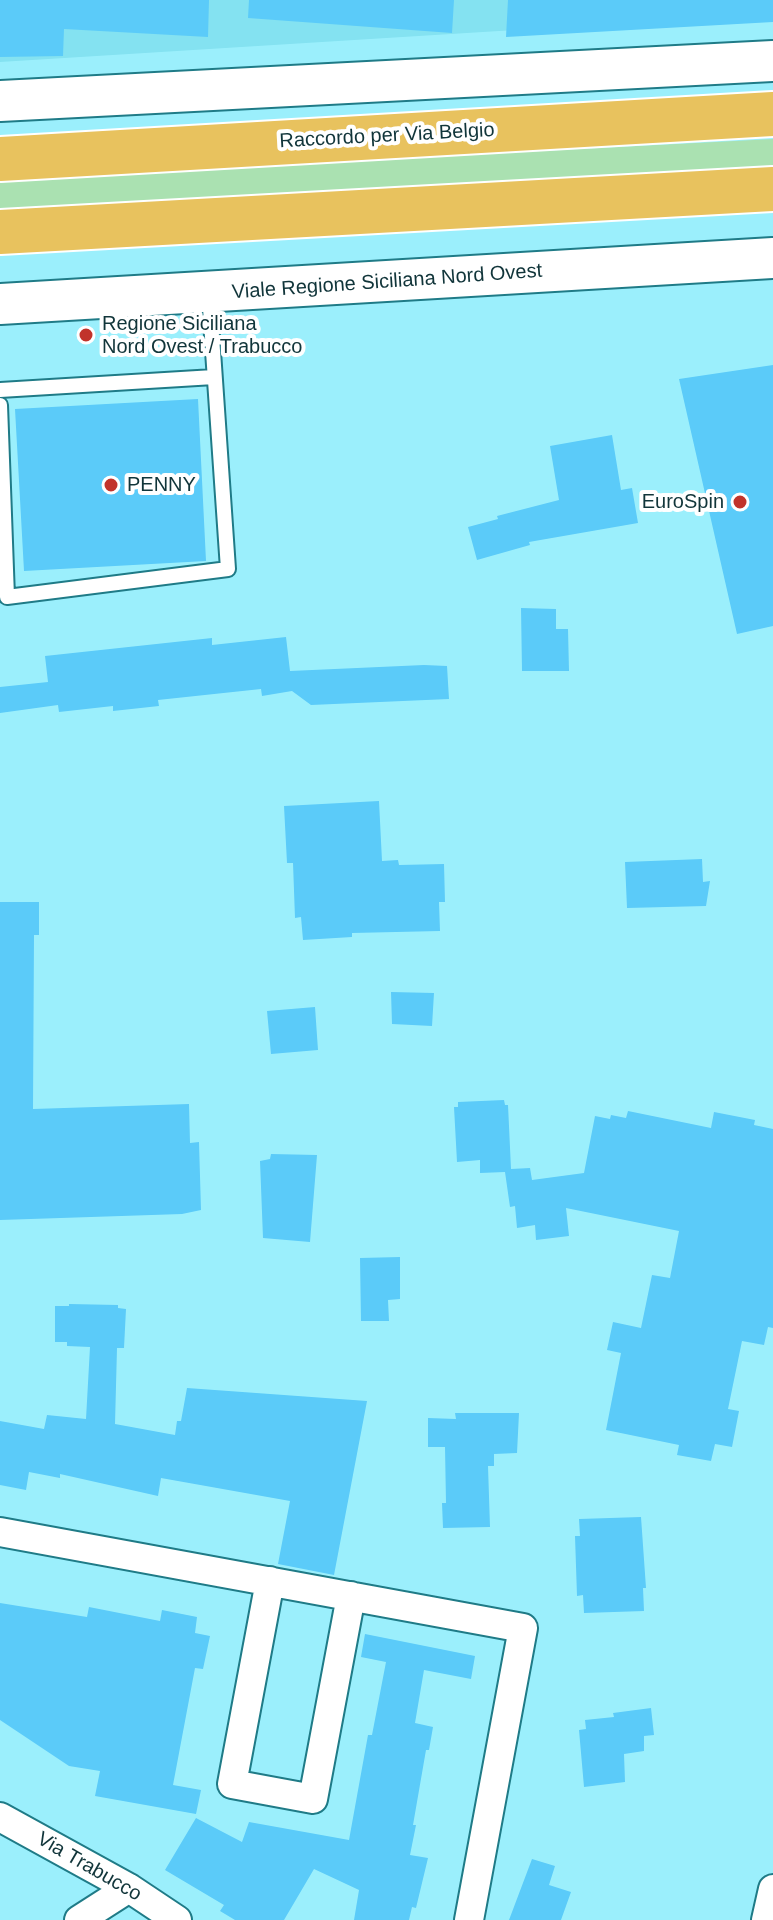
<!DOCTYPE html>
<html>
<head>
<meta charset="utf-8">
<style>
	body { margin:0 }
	canvas { display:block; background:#9beffc }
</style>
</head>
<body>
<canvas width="773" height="1920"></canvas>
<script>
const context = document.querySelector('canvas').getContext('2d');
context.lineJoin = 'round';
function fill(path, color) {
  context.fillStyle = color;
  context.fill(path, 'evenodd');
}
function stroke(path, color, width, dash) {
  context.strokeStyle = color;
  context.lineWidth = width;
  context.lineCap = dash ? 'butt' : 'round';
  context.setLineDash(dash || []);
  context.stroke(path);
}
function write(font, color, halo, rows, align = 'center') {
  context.font = font + ' Helvetica,sans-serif';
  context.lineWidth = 8;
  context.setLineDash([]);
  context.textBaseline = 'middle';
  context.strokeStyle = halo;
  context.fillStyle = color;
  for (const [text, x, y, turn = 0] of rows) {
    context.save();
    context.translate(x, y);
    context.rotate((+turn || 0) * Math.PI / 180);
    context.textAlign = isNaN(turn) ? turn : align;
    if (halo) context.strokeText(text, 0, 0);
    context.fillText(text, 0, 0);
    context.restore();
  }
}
fill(new Path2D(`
	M0 0H773V14L0 62Z`), '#84e2f1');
fill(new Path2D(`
	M773 139V170L0 213V179Z`), '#aae1b1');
fill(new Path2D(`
	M0 0H209L208 37 64 29 63 56 0 57Z
	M249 0H454L452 33 248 18Z
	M508 0H773V22L506 37Z
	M773 365V626L737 634 679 379Z
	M198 399 206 561 24 571 15 409Z
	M612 435 621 490 632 488 638 523 529 542 530 545 477 560 468 527 498 519 497 516 559 500 550 446Z
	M521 608 556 609V629H568L569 671H522Z
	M286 637 290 671 424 665 447 666 449 699 311 705 292 691 262 696 261 689 158 700 159 706 113 711V706L59 712 58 705 0 713V687L48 682 45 656 212 638V645Z
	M379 801 382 861 398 860 399 865 444 864 445 902H439L440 931 352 933V937L303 940 301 917 295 918 293 863H287L284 806Z
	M702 859 703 882 710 881 706 906 627 908 625 862Z
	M0 902H39V935H34L33 1109 189 1104 190 1143 199 1142 201 1210 182 1214 0 1220Z
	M391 992 434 993 432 1026 392 1024Z
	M315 1007 318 1050 271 1054 267 1011Z
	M504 1100 505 1105H508L511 1169 530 1168 532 1180 584 1173 595 1116 610 1119 611 1115 626 1118 628 1111 711 1128 714 1112 755 1120 754 1125 773 1129V1328L768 1327 764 1345 742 1341 728 1409 739 1411 732 1447 715 1444 711 1461 677 1455 679 1445 606 1430 621 1353 607 1350 613 1322 641 1328 652 1275 670 1278 679 1231 566 1208 569 1236 536 1240 535 1225 517 1228 515 1206 510 1207 505 1172 480 1173V1160L457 1162 454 1107H458V1102Z
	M271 1154 317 1155 310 1242 263 1238 260 1161 270 1159Z
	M400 1257V1299L388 1300 389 1321H361L360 1258Z
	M69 1304 118 1305V1308L126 1309 124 1348H117L115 1424 175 1435 177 1421H181L187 1388 367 1401 334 1575 278 1564 290 1501 161 1478 158 1496 60 1474V1478L29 1472 26 1490 0 1485V1421L44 1429 47 1415 86 1419 90 1347 67 1346V1342H55V1306H69Z
	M455 1413H519L517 1453 494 1454V1466H488L490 1527 443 1528 442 1503H446L445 1447H428V1418L456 1419Z
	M641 1517 646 1588H643L644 1611 584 1613 583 1595 577 1596 575 1536H580L579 1519Z
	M0 1603 87 1617 89 1607 160 1621 162 1610 197 1617 195 1633 210 1636 203 1669 195 1668 173 1785 201 1790 196 1814 95 1796 100 1771 69 1766 0 1720Z
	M365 1634 475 1656 471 1679 424 1670 415 1723 433 1727 429 1750H426L413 1825H416L410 1855 428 1858 416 1908 412 1907 409 1920H354L359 1890 314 1869 284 1920H235L220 1911 224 1905 165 1870 196 1818 242 1842 249 1822 349 1840 368 1735H372L386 1662 361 1657Z
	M651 1708 654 1735 644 1736V1751L624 1754 625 1782 584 1787 579 1730 586 1729 585 1720 614 1717 613 1713Z
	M532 1859 555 1866 549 1885 571 1892 561 1920H509Z`), '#5bcbf9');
const lane = new Path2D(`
	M0 390 214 377
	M0 405 7 597 228 569 209 293`);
const street = new Path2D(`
	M0 1532 523 1628 469 1920
	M270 1581 232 1784 313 1799 351 1596
	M0 1817 129 1888 177 1920
	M79 1920 129 1888
	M766 1920 773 1889`);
const secondary = new Path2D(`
	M0 101 773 61
	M0 304 773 258`);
const highway = new Path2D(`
	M0 159 773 114
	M0 232 773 189`);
stroke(lane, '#1f7b87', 18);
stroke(street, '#1f7b87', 32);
stroke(secondary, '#1f7b87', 44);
stroke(highway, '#fff', 48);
stroke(lane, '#fff', 14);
stroke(street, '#fff', 28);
stroke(secondary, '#fff', 40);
stroke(highway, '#e8c25e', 44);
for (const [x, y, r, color] of [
	[86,335,8,"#c1332b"],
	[111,485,8,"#c1332b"],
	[740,502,8,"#c1332b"]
]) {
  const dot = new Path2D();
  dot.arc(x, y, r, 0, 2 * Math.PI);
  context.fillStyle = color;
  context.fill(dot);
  stroke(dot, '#fff', 3);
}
write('20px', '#11353a', '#fff', [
	["Raccordo per Via Belgio",387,136,-3],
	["Viale Regione Siciliana Nord Ovest",387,282,-4],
	["Via Trabucco",89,1867,30]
]);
write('20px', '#11353a', '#fff', [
	["Regione Siciliana",102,324],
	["Nord Ovest / Trabucco",102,347],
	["PENNY",127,485],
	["EuroSpin",724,502,"right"]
], 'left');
</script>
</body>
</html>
